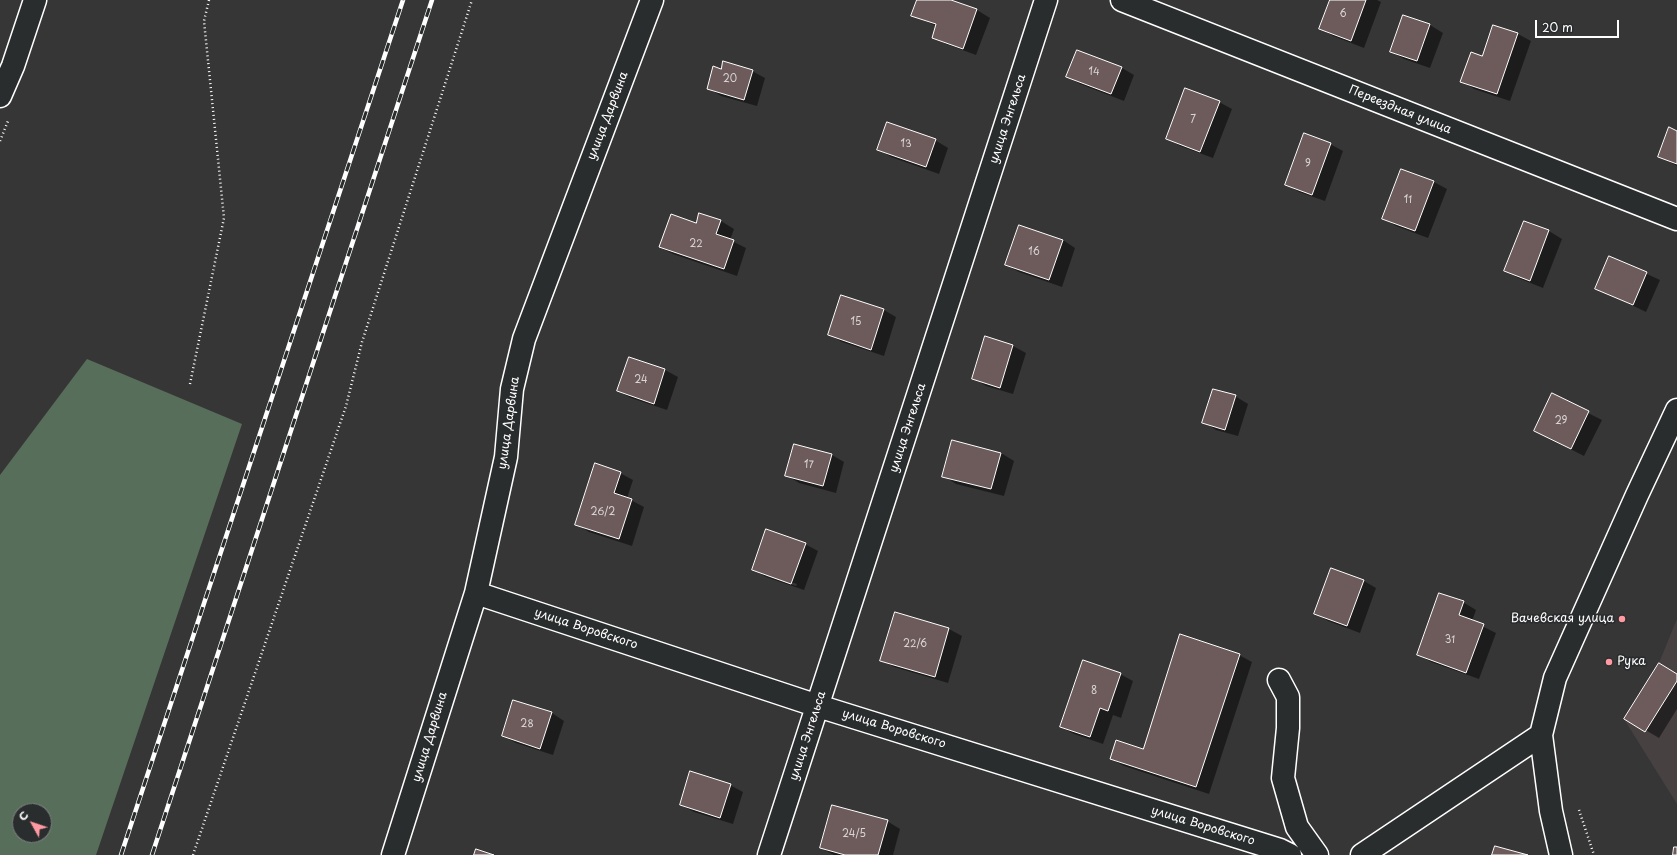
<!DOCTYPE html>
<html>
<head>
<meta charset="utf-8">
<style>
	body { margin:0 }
	#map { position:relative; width:1677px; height:855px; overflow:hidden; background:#373637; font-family:"Playpen Sans",sans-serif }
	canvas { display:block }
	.north { position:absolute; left:12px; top:803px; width:40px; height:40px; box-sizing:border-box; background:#2a2d2e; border:1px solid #7f8182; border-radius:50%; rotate:310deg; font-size:11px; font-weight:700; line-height:16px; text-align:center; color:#fff }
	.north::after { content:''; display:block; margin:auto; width:14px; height:18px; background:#ff9aa2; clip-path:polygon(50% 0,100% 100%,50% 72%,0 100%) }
	.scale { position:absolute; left:1535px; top:20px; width:84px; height:18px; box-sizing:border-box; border:2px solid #fff; border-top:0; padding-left:5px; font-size:12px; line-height:14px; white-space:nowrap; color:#fff; -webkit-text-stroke:3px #2a2d2e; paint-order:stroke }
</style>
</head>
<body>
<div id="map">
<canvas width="1677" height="855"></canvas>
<div class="north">С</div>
<div class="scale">20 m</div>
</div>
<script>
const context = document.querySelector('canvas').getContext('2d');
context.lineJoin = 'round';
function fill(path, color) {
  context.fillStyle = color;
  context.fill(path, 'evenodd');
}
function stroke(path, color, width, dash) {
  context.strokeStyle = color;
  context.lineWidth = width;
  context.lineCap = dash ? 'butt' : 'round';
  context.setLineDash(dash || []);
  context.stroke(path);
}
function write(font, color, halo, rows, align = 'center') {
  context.font = font + ' "Playpen Sans",sans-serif';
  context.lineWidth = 3.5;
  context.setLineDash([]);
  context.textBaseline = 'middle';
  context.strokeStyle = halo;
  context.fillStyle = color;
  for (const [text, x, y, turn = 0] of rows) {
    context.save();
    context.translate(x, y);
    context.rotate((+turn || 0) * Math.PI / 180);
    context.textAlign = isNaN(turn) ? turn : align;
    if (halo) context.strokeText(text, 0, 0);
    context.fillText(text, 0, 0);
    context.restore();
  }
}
fill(new Path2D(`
	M1677 619V804L1624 719 1659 663Z`), '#474142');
fill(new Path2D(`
	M87 359 242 424 96 855H0V475ZM20 811H44V835H20Z`), '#576e5a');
fill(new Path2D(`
	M918 0H948L977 10 990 18 976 55 946 44 933 37 936 26 913 15Z
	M1331 0H1377L1381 2 1364 48 1333 36 1320 28Z
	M1404 16 1430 25 1443 33 1430 68 1404 59 1392 52Z
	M1494 26 1518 34 1531 41 1510 101 1474 89 1462 81 1483 57Z
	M1077 51 1122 68 1134 75 1124 101 1080 84 1067 77Z
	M722 70 752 71 765 78 757 106 721 96 708 88Z
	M1219 102 1232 109 1213 158 1180 146 1167 138Z
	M1677 132V166L1659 156Z
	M935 140 948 148 939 174 891 157 878 149Z
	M1330 144 1343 151 1325 201 1299 192 1286 184Z
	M1402 170 1434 182 1447 189 1428 238 1396 226 1383 218Z
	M700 214 721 221 734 229 730 240 746 248 737 276 673 254 660 247 697 224Z
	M1525 222 1549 231 1562 239 1543 288 1518 278 1506 271Z
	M1063 240 1075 248 1062 287 1019 272 1006 265Z
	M1610 257 1660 280 1646 312 1596 288Z
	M842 296 884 310 896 317 884 356 842 342 830 335Z
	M1013 346 1026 353 1013 394 986 386 973 378Z
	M630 358 665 370 678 377 667 410 631 398 618 391Z
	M1552 395 1602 420 1584 456 1535 431Z
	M1235 396 1248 404 1238 436 1216 430 1204 422Z
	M1001 453 1014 461 1004 496 956 484 944 476Z
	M832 455 844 462 836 493 799 483 786 475Z
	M620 473 633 480 627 498 644 507 632 546 589 532 576 524Z
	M805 544 818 551 804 590 766 577 754 570ZM766 574 797 584 796 586 766 576Z
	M1364 581 1376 588 1360 633 1328 621 1315 613Z
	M1463 602 1476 610 1472 621 1496 633 1479 679 1431 662 1418 654Z
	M895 613 949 629 962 636 948 683 894 667 881 660Z
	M1239 655 1252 662 1209 794 1124 766 1111 759 1144 750Z
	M1120 674 1133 681 1121 718 1113 715 1103 744 1074 734 1061 727Z
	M1677 675V709L1659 738 1625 718Z
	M552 713 564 721 553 755 516 743 503 736Z
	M730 785 743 792 733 824 694 812 681 805Z
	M887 821 900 829 893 855H834L821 848Z`), '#0007');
const building = new Path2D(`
	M917 0H951L977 9 963 49 932 38 936 24 911 16Z
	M1330 0H1366L1351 41 1319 29Z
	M1403 15 1430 24 1417 61 1390 52Z
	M1493 25 1518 33 1497 94 1460 82 1471 52 1482 56Z
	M1077 50 1122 67 1111 94 1066 77Z
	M723 61 753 70 744 100 707 89 713 66 721 69Z
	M1185 88 1220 101 1200 152 1166 139Z
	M887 122 936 139 926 167 877 150Z
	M1669 127 1677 131V164L1658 157Z
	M1304 133 1331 143 1312 195 1285 185Z
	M1401 169 1434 181 1415 231 1382 219Z
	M699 213 721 220 716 234 734 240 724 269 659 247 671 214 696 223Z
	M1524 221 1549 230 1530 281 1504 271Z
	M1019 225 1063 240 1049 280 1005 265Z
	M1609 256 1647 272 1633 305 1595 289Z
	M841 295 884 309 871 350 828 335Z
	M985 336 1013 345 1000 388 972 379Z
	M629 357 665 369 654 404 617 391Z
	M1213 389 1236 395 1225 430 1202 423Z
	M1552 393 1589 411 1571 449 1534 431Z
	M952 440 1001 453 991 489 942 477Z
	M794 444 832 454 823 486 785 476Z
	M595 463 621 472 614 493 632 499 619 539 575 525Z
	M766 529 806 543 791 584 752 570Z
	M1331 568 1364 580 1347 626 1314 614Z
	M1439 593 1464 601 1459 615 1484 624 1466 673 1417 655Z
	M895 612 949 628 935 677 880 661Z
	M1180 634 1240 654 1196 787 1110 759 1116 740 1143 749Z
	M1083 660 1121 673 1108 711 1100 708 1090 737 1060 727Z
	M1659 663 1677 674V681L1645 732 1624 719Z
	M513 700 552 712 540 749 502 736Z
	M690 771 731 784 720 818 680 805Z
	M832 805 888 820 878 855H845L820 848Z
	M1495 846 1528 855H1492Z
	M1674 847H1677V855H1673Z
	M476 849 494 855H474Z`);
fill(building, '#6d5a5a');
stroke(building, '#fff', 1);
const minor = new Path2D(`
	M1122 0 1677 219
	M0 96 13 66 35 0
	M476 593 818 706 1280 850 1290 855
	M1279 680 1288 697V728L1283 778 1297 827 1317 855
	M393 855 476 593 506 457 512 389 524 339 652 0
	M769 855 1046 0
	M1362 855 1541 735
	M1561 855 1551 811 1541 735 1555 678 1637 495 1677 410`);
stroke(minor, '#fff', 25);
stroke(new Path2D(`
	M0 141 8 121
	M190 384 224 218 204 21 209 0
	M1579 810 1594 855
	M193 855 346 406 362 342 472 0`), '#fff', 2.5, [1, 3]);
stroke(minor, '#2a2d2e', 22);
const rail = new Path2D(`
	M121 855 403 0
	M152 855 432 0`);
stroke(rail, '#fff', 4.5);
stroke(rail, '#2a2d2e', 3, [9]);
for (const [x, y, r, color] of [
	[1622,619,4,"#ff9aa2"],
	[1609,662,4,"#ff9aa2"]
]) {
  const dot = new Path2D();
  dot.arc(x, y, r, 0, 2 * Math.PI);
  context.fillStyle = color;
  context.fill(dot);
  stroke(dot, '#2a2d2e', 1.5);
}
write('10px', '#dad6d6', null, [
	["6",1343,14],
	["14",1094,72],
	["20",730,79],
	["7",1193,120],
	["13",906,144],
	["9",1308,164],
	["11",1408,200],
	["22",696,244],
	["16",1034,252],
	["15",856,322],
	["24",641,380],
	["29",1561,421],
	["17",809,465],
	["26/2",603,512],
	["31",1450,640],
	["22/6",915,644],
	["8",1094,691],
	["28",527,724],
	["24/5",854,834]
]);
write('12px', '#fff', '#2a2d2e', [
	["Переездная улица",1400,110,22],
	["улица Дарвина",608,116,-69],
	["улица Энгельса",1008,119,-72],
	["улица Дарвина",509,423,-82],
	["улица Энгельса",908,428,-72],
	["улица Воровского",586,629,18],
	["улица Воровского",894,729,17],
	["улица Энгельса",808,736,-72],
	["улица Дарвина",430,737,-73],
	["улица Воровского",1203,826,17]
]);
write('12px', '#fff', '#2a2d2e', [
	["Вачевская улица",1614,619],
	["Рука",1617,662,"left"]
], 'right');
</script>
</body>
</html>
